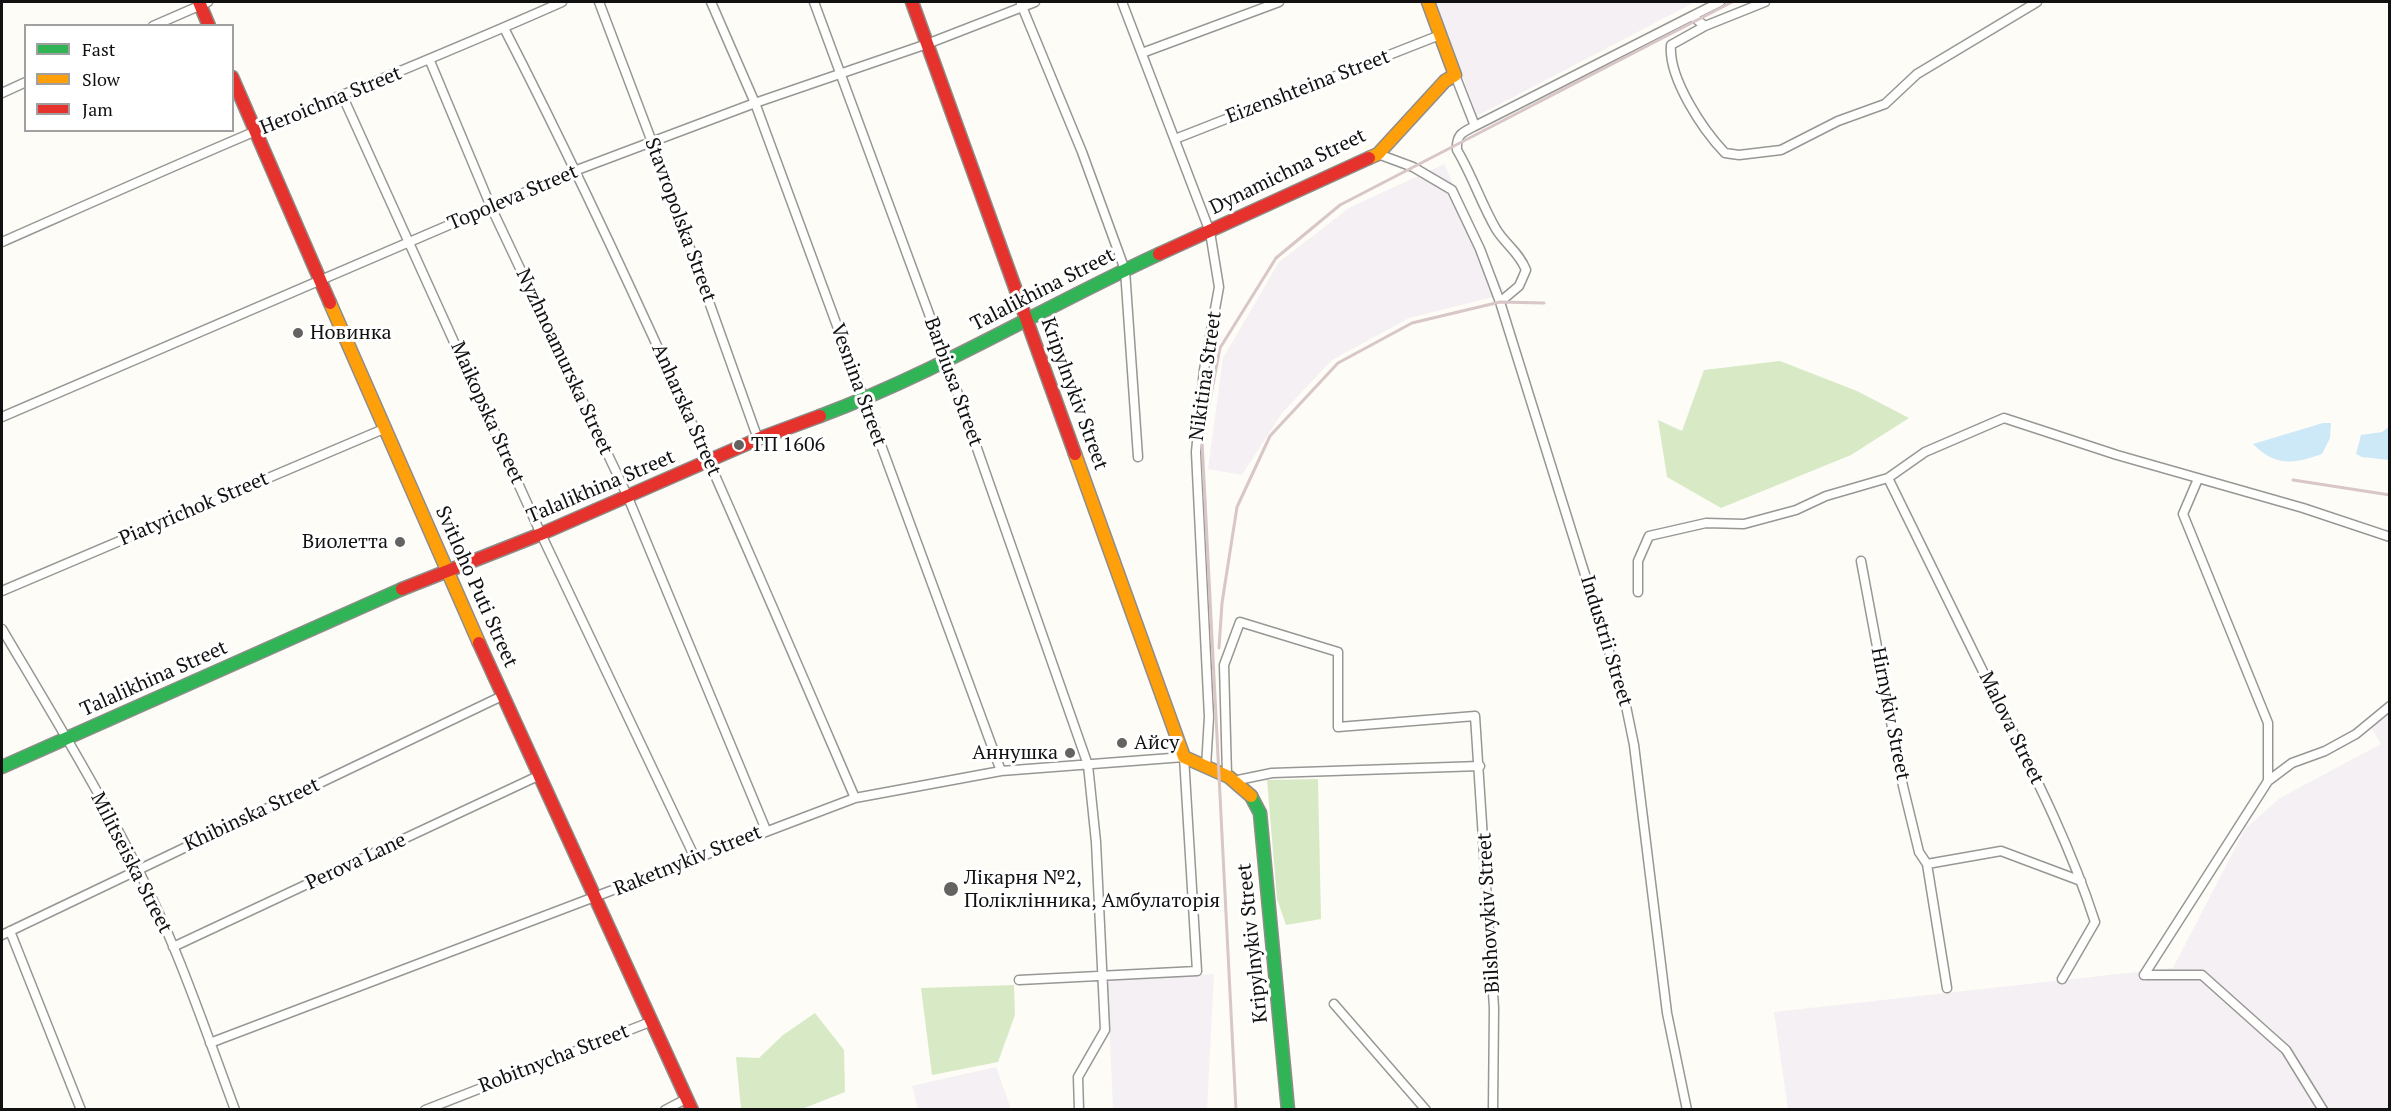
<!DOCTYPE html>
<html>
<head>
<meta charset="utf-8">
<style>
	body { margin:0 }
	#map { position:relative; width:2391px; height:1111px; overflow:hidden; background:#fdfcf7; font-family:"PT Serif",serif }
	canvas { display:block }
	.frame { position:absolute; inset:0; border:3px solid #111; pointer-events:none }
	.legend { position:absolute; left:24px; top:24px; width:210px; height:108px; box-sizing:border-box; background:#fff; border:2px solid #a0a0a0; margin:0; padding:8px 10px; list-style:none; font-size:18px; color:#111 }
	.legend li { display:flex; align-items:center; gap:12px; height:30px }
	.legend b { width:30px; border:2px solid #a0a0a0 }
</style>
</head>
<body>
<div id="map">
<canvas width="2391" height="1111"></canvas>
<div class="frame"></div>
<ul class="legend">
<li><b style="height:8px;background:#30b455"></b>Fast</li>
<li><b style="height:8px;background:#ff9f0a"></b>Slow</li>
<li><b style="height:8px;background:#e5322d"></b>Jam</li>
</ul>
</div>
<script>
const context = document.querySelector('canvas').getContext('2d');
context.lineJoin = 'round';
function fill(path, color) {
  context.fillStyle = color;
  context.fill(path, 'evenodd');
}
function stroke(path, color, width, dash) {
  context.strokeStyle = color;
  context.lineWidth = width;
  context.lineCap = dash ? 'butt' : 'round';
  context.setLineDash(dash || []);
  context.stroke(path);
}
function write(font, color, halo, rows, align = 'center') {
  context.font = font + ' "PT Serif",serif';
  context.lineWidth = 6;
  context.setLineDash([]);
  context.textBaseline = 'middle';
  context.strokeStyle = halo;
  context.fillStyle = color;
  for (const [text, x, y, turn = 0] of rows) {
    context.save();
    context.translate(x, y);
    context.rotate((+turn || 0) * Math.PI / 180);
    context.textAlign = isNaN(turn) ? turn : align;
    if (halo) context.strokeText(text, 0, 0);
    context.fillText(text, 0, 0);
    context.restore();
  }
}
fill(new Path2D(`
	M1435 2H1695L1477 116Z
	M1444 164 1505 294 1409 318 1332 360 1282 413 1242 475 1208 469 1223 358 1279 262 1349 208Z
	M2389 707V1109H1788L1774 1012 2173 968 2245 829 2280 798 2381 744 2369 724Z
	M1214 974 1207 1109H1113L1107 978Z
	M996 1067 1011 1109H918L912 1086Z`), '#f5f0f3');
fill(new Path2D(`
	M1780 361 1857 391 1909 418 1851 455 1721 508 1667 477 1658 420 1682 431 1704 370Z
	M1318 779 1321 919 1286 925 1277 899 1267 780Z
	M1014 985 1015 1015 998 1062 932 1075 921 988Z
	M815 1013 844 1050 845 1092 802 1109H741L736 1057 759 1058 783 1035Z`), '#d8eac5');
fill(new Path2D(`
	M2323 423H2331L2330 438 2322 454C2293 464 2276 467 2253 444Z
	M2389 427V460L2362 457 2356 454 2361 435 2382 432Z`), '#cde8f7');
const street = new Path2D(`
	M599 2 652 142 758 439
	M711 2 755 103 1001 771
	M814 2 946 360 1088 765 1096 842 1105 1030 1078 1077 1079 1110
	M1122 2 1210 232 1219 287 1204 370 1196 452 1209 717 1206 767
	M1765 2 1705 26 1671 45C1668 78 1703 130 1725 153L1739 155 1781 150 1838 121 1885 104 1917 74 2037 2
	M1021 4 1082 152 1125 270 1138 457
	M1692 16 1720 2
	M153 26 208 2
	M504 28C633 279 743 538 855 798
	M1142 53 1279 2
	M430 61 491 207 627 495 766 830
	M1455 75 1475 126 1692 16 1705 26
	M2 93 26 82
	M343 97 541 534 695 858
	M1475 126C1463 132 1456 134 1457 150 1472 175 1481 203 1496 229 1505 244 1519 252 1526 270L1519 286 1500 302
	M1175 139 1440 35
	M1378 154 1413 167 1452 190 1480 249 1500 302 1626 706 1634 745 1667 1013 1687 1110
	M2 242C86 205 171 167 256 131 358 88 461 47 562 2
	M2 417 577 170 755 103 927 44 1035 2
	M1888 478C1924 552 1961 626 1997 700 2033 772 2070 844 2095 922L2062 979
	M1861 561 1903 786 1919 852 1927 864 1947 988
	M2 591 386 428
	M1638 592V561L1649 536 1706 523 1744 524 1796 510 1826 496 1888 478 1925 452 2004 418 2117 455 2303 508 2390 537
	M2 629C63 732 128 837 174 948 196 1001 215 1056 235 1110
	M1227 775 1224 665 1240 622 1338 652V727L1475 716 1494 1008 1493 1110
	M1238 780 1272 773 1480 766
	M2268 781 2292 763 2325 751 2356 734 2390 706
	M1927 864 2001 851 2081 881
	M10 931 81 1110
	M2 935 502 696
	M173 947 538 776
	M2144 975 2268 781V723L2183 514 2198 479
	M2144 975H2202L2286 1050 2323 1110
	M1334 1004 1426 1110
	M210 1043 855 798 1001 771 1184 757 1197 971 1019 980
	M425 1110 650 1022
	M665 1110 686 1099`);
const fast = new Path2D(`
	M820 416C938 372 1046 306 1159 254
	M2 767 402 589
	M1251 796 1260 813 1288 1110`);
const slow = new Path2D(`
	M1369 158 1378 154 1445 81 1455 75 1428 2
	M330 303 479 643
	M1075 454 1184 757 1229 777 1251 796`);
const jam = new Path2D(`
	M199 2 209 26
	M912 2 1075 454
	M232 77 330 303
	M1159 254 1369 158
	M402 589 541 534 758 439 820 416
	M479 643 692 1110`);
stroke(street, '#979795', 11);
stroke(fast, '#8e8d8b', 15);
stroke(slow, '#8e8d8b', 15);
stroke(jam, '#8e8d8b', 15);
stroke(street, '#fffffe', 8);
stroke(fast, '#30b455', 12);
stroke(slow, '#ff9f0a', 12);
stroke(jam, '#e5322d', 12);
stroke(new Path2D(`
	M2293 480 2390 495
	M1219 648 1222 603 1237 507 1270 436 1338 363 1412 323 1500 302 1544 303
	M1236 1110 1202 441 1220 348 1276 258 1340 205 1732 2`), '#d9c6c7', 3);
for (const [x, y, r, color] of [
	[298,333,6,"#646362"],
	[739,445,6,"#646362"],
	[400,542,6,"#646362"],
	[1122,743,6,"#646362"],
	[1070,753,6,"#646362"],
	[951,889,8,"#646362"]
]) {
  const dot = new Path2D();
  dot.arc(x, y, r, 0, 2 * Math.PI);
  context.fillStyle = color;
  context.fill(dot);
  stroke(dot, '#fff', 2);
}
write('20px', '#111', '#fff', [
	["Eizenshteina Street",1308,87,-21],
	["Heroichna Street",331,101,-22],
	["Dynamichna Street",1288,172,-26],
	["Topoleva Street",513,198,-23],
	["Stavropolska Street",680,220,70],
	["Talalikhina Street",1043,290,-27],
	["Nyzhnoamurska Street",564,362,65],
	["Nikitina Street",1206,376,-82],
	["Barbiusa Street",953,382,70],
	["Vesnina Street",858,385,70],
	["Kripylnykiv Street",1074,394,70],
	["Anharska Street",686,410,66],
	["Maikopska Street",487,413,66],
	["Talalikhina Street",601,487,-23],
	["Piatyrichok Street",194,509,-23],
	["Svitloho Puti Street",476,587,66],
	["Industrii Street",1606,641,73],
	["Talalikhina Street",154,679,-24],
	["Hirnykiv Street",1890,714,79],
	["Malova Street",2011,728,64],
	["Khibinska Street",252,815,-25],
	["Raketnykiv Street",688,861,-22],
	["Perova Lane",356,862,-25],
	["Militseiska Street",131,863,63],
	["Bilshovykiv Street",1489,913,-93],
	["Kripylnykiv Street",1253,943,-96],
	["Robitnycha Street",554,1059,-21]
]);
write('20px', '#111', '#fff', [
	["Новинка",310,333],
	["ТП 1606",751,445],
	["Виолетта",388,542,"right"],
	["Айсу",1134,743],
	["Аннушка",1058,753,"right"],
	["Лікарня №2,",964,878],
	["Поліклінника, Амбулаторія",964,901]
], 'left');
</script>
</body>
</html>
